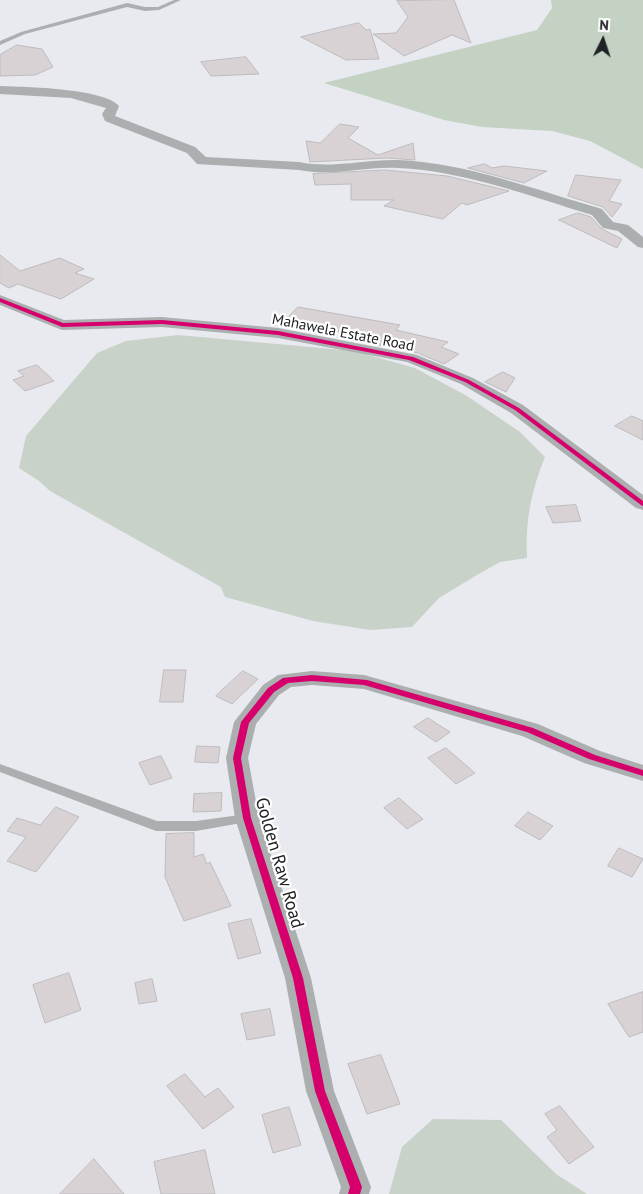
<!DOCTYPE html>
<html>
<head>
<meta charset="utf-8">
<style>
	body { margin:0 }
	#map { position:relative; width:643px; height:1194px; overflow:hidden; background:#e8eaf0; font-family:"PT Sans",sans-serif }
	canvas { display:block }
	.north { position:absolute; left:578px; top:15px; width:50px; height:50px; -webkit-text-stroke:4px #fff; paint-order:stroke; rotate:4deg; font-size:14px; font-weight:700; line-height:20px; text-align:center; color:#212226 }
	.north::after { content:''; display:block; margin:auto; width:18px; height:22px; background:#212226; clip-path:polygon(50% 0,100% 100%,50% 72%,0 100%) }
</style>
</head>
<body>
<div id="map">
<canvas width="643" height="1194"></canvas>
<div class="north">N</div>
</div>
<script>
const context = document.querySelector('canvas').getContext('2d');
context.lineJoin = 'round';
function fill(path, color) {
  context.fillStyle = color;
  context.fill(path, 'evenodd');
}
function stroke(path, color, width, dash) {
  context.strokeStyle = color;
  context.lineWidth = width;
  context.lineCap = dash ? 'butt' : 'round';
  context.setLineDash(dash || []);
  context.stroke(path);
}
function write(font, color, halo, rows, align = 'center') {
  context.font = font + ' "PT Sans",sans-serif';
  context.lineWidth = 4.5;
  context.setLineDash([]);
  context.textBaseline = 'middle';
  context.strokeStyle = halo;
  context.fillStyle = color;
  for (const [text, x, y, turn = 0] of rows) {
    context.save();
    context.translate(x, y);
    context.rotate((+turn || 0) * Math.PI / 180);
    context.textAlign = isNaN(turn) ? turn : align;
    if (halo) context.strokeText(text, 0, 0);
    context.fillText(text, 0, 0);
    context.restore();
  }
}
fill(new Path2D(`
	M178 335 354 351 415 368 467 396 520 432 545 457C531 491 525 521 527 558L500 562 477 575 439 598 412 627 370 630 313 621 225 597 221 587 50 491 39 481 19 468 26 436 97 353 126 341Z
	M433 1119 501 1120 556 1174 587 1194H389L402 1147Z`), '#c8d2c9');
fill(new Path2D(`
	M551 0H643V169L590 141 552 131 482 127 444 120 324 83 537 30 552 8Z`), '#c3d2c3');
const building = new Path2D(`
	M454 0 471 43 452 35 404 56 373 34 396 33 408 17 397 1Z
	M359 23 366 30 370 29 379 59 346 60 301 37Z
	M17 45 42 49 53 67 35 75 0 76V55Z
	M246 57 259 74 211 76 201 62Z
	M340 124 359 127 348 138 378 155 413 143 415 160 386 158 310 162 306 141 320 143Z
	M485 164 492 168 504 166 547 171 524 183 468 168Z
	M386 170 447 176 509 191 467 205 462 203 443 219 384 206 394 200H351V184L315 185 313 174Z
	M576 175 621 180 609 201 622 204 612 217 603 207 568 196Z
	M578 213 591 217 602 229 622 239 617 248 559 220Z
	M0 255 20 271 60 258 84 269 75 273 94 279 61 299 18 284 9 288 0 283Z
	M298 307 400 325 396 330 448 342 441 347 459 354 444 364 418 353 379 345 382 341 286 320Z
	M37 365 54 381 25 391 13 380 24 376 18 371Z
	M503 372 515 378 506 392 485 382Z
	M632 416 643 421V440L615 426Z
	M576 505 581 521 553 523 546 507Z
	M164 670H186L183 702H160Z
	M243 671 258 679 232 704 216 696Z
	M428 718 450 732 436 742 414 727Z
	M197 746 220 747 218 763 195 762Z
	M446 748 475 773 456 784 428 758Z
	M161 756 172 778 150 785 139 763Z
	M222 793 221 811 193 812 194 794Z
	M399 798 423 819 407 829 384 808Z
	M56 807 79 817 36 872 7 861 26 837 7 831 17 818 40 825Z
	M528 812 553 826 540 840 515 826Z
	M194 833V857L203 854 207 864 210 862 231 906 184 921 165 877 166 834Z
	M619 848 643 859 632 877 608 866Z
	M251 919 261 953 238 959 228 924Z
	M69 973 81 1010 45 1023 33 985Z
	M152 979 157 1001 139 1004 135 983Z
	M643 992V1032L629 1037 608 1004Z
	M270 1009 275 1035 247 1040 241 1014Z
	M381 1055 400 1104 367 1114 348 1064Z
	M185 1074 205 1097 218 1088 234 1107 203 1129 167 1086Z
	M560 1106 594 1147 569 1164 547 1137 557 1130 545 1114Z
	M289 1107 301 1145 273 1153 262 1115Z
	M205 1150 215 1194H161L154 1162Z
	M94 1159 124 1194H60Z`);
fill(building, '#d9d2d5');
stroke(building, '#bdbbbd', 1);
fill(new Path2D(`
	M174 0H181L159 10 145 11 127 7 25 34 0 45V41L21 32 127 3 145 7H158Z
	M0 764 157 821H196L247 814 251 815 253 818 251 821 247 822 196 831H156L0 772Z`), '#abafaf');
fill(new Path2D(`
	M0 86C25 87 103 88 119 106L115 116 195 147 206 157 299 162C332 169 365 159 398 160 468 163 535 190 602 209L613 222 628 225 643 237V248L638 247 618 231 603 228 592 215C529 196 465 171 398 168 365 166 332 177 299 170L197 164 187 153 105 121 102 114 106 108 71 98 0 94Z
	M0 295 64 320 162 317 278 328 417 355 473 378 523 405 643 495V510L636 508 511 413 461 384 407 362 278 338 162 327 62 330 0 305Z
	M312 671 364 675 538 724 600 751 643 765V781L584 763 522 736 364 689 312 685 291 687 279 695 256 724 248 758 259 818 311 978 334 1091 371 1187 369 1194H339L341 1187 306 1091 285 978 235 818 226 758 234 722 263 685 278 675Z`), '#abafaf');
fill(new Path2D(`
	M0 298 63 323 162 320 278 331 413 357 469 380 519 408 643 501V506L641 505 515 410 465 382 409 360 278 335 162 324 62 327 0 302Z
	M312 675 367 680 533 728 595 755 643 770V776L589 759 527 732 364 685 312 681 288 683 274 692 249 723 241 758 251 818 303 978 325 1091 362 1187 360 1194H348L350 1187 315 1091 293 978 243 818 233 758 241 722 268 688 283 678Z`), '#d6006c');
write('15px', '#212226', '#fff', [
	["Mahawela Estate Road",343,333,11]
]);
write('18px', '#212226', '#fff', [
	["Golden Raw Road",279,863,74]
]);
</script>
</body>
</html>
